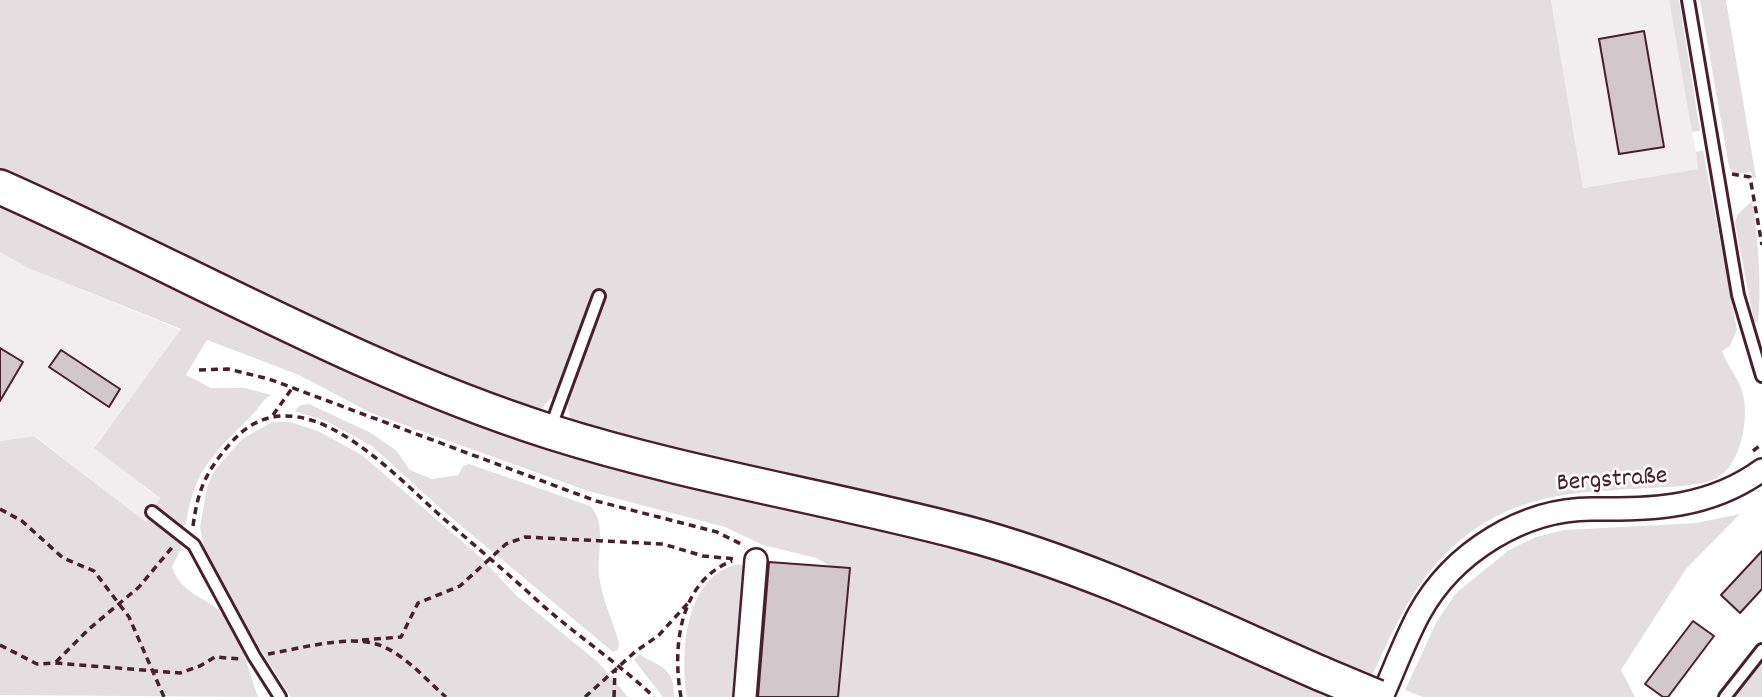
<!DOCTYPE html>
<html>
<head>
<meta charset="utf-8">
<style>
	body { margin:0 }
	canvas { display:block; background:#fff }
</style>
</head>
<body>
<canvas width="1762" height="697"></canvas>
<script>
const context = document.querySelector('canvas').getContext('2d');
context.lineJoin = 'round';
function fill(path, color) {
  context.fillStyle = color;
  context.fill(path, 'evenodd');
}
function stroke(path, color, width, dash) {
  context.strokeStyle = color;
  context.lineWidth = width;
  context.lineCap = dash ? 'butt' : 'round';
  context.setLineDash(dash || []);
  context.stroke(path);
}
function write(font, color, halo, rows, align = 'center') {
  context.font = font + ' Dekko,sans-serif';
  context.lineWidth = 5;
  context.setLineDash([]);
  context.textBaseline = 'middle';
  context.strokeStyle = halo;
  context.fillStyle = color;
  for (const [text, x, y, turn = 0] of rows) {
    context.save();
    context.translate(x, y);
    context.rotate((+turn || 0) * Math.PI / 180);
    context.textAlign = isNaN(turn) ? turn : align;
    if (halo) context.strokeText(text, 0, 0);
    context.fillText(text, 0, 0);
    context.restore();
  }
}
fill(new Path2D(`
	M1551 0H1669L1699 169 1583 188Z
	M0 252 28 268 181 330 94 447 160 499 146 522 35 436 0 441Z`), '#f2eeef');
fill(new Path2D(`
	M0 0H1551L1583 188 1698 169 1696 152 1703 150 1737 330 1730 346 1722 351C1727 365 1736 375 1741 388 1751 413 1742 467 1715 479 1697 487 1672 486 1652 488 1599 491 1545 491 1497 516 1429 551 1402 610 1372 676L1329 657 1327 661 571 424 567 403 551 398 537 413 400 361 0 172Z
	M1669 0H1679L1700 131 1692 132Z
	M1700 0H1726L1756 178 1753 179 1751 172 1734 174 1729 167Z
	M0 199 290 338 1059 577 1316 687 1315 691 1330 697H838L850 568 830 566 816 558 763 545 725 527 588 491 371 413 299 375 207 340 186 375 211 388H245L271 395C261 401 260 407 253 414 216 452 194 468 186 524L180 528 154 508 160 498 94 448 181 329 28 268 0 252Z
	M1752 201C1758 235 1762 289 1758 321L1754 322 1735 223 1737 215Z
	M309 404 369 432 396 450 410 470 432 479 458 475 463 466 469 464 590 506C607 523 597 553 599 574 601 597 613 621 619 643L618 650 613 652 441 509 372 446 326 421 295 411 300 405Z
	M272 422H290L318 431 362 455 479 556 517 596 599 663 628 697H291L258 646 204 547 200 527 207 487 215 470 242 439Z
	M34 436 146 522 150 516 180 542 181 549 172 567C181 595 207 596 223 615 241 637 249 671 258 697L0 695V441Z
	M1740 514 1686 569 1621 670 1635 697H1423L1405 690 1436 623 1456 593 1509 550 1536 537 1564 530 1696 523Z
	M739 564 744 566 748 579 737 697H687C680 654 684 575 739 564Z
	M639 654C661 667 675 668 674 697H663L634 660Z
	M1762 658V697H1732L1760 660Z`), '#e5dee0');
const building = new Path2D(`
	M1644 31 1664 147 1619 154 1599 39Z
	M0 348 23 362 0 401Z
	M61 350 120 389 109 407 49 367Z
	M1762 551V589L1740 613 1721 595Z
	M769 562 850 568 838 697H758Z
	M1693 621 1714 636 1668 697H1663L1645 684Z`);
fill(building, '#d2c7cb');
stroke(building, '#4a1f2b', 2);
const lane = new Path2D(`
	M1688 0 1738 295 1762 376
	M550 429 599 296
	M152 512 194 545 254 656 280 697
	M1725 697 1762 650`);
const street = new Path2D(`
	M745 697 756 560
	M1382 697C1394 670 1405 640 1419 614 1453 552 1524 508 1594 509 1655 510 1711 507 1762 470`);
const primary = new Path2D(`
	M0 187C183 268 359 371 551 432 687 475 828 497 965 533 1089 566 1205 623 1322 674`);
stroke(lane, '#4a1f2b', 16);
stroke(street, '#4a1f2b', 26);
stroke(primary, '#4a1f2b', 38);
stroke(new Path2D(`
	M1732 174 1750 177 1762 245
	M199 370 228 369 269 379 596 501 717 532 743 545
	M273 415 293 387
	M1753 451 1762 444
	M0 509 22 521 63 558 94 571 129 617 164 697
	M193 526C198 490 205 473 229 445 296 364 392 473 444 519 472 543 500 567 528 592 568 630 614 659 654 697
	M362 640 401 637 418 603 460 586 506 544 525 537 663 544 703 556 736 559
	M0 645 37 664 55 663 180 673 200 666 215 657 240 659
	M268 654C298 649 347 635 376 644 403 652 425 679 446 697
	M56 662 89 629 139 587 174 545
	M585 697 636 651 658 636 689 602
	M614 697 615 671
	M681 697C672 648 679 581 732 561`), '#4a1f2b', 3.5, [7, 5]);
stroke(lane, '#fff', 10);
stroke(street, '#fff', 21);
stroke(primary, '#fff', 33);
const primaryBridge = new Path2D(`
	M1322 674 1377 697`);
stroke(primaryBridge, '#4a1f2b', 38, []);
stroke(primaryBridge, '#fff', 33);
write('26px', '#4a1f2b', '#fff', [
	["Bergstraße",1612,482,-4]
]);
</script>
</body>
</html>
